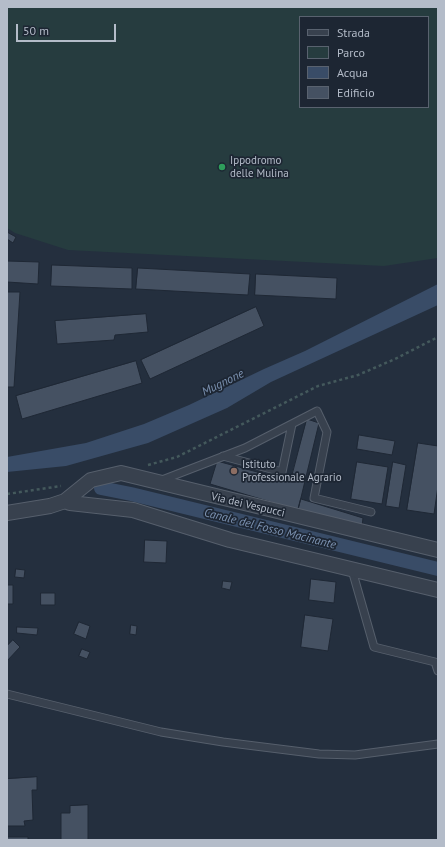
<!DOCTYPE html>
<html>
<head>
<meta charset="utf-8">
<style>
	body { margin:0 }
	#map { position:relative; width:445px; height:847px; overflow:hidden; background:#242f3e; font-family:"PT Sans",sans-serif }
	canvas { display:block }
	.frame { position:absolute; inset:0; border:8px solid #b4bcc9; pointer-events:none }
	.legend { position:absolute; left:299px; top:16px; width:130px; height:92px; box-sizing:border-box; background:#1d2633; border:1px solid #59626f; margin:0; padding:5px 7px; list-style:none; font-size:12px; color:#b4bcc9 }
	.legend li { display:flex; align-items:center; gap:8px; height:20px }
	.legend b { width:20px; border:1px solid #59626f }
	.scale { position:absolute; left:16px; top:24px; width:100px; height:18px; box-sizing:border-box; border:2px solid #b4bcc9; border-top:0; padding-left:5px; font-size:12px; line-height:14px; white-space:nowrap; color:#b4bcc9; -webkit-text-stroke:3px #1d2633; paint-order:stroke }
</style>
</head>
<body>
<div id="map">
<canvas width="445" height="847"></canvas>
<div class="frame"></div>
<ul class="legend">
<li><b style="height:5px;background:#38414e"></b>Strada</li>
<li><b style="height:11px;background:#263c3f"></b>Parco</li>
<li><b style="height:11px;background:#394c67"></b>Acqua</li>
<li><b style="height:11px;background:#455162"></b>Edificio</li>
</ul>
<div class="scale">50 m</div>
</div>
<script>
const context = document.querySelector('canvas').getContext('2d');
context.lineJoin = 'round';
function fill(path, color) {
  context.fillStyle = color;
  context.fill(path, 'evenodd');
}
function stroke(path, color, width, dash) {
  context.strokeStyle = color;
  context.lineWidth = width;
  context.lineCap = dash ? 'butt' : 'round';
  context.setLineDash(dash || []);
  context.stroke(path);
}
function write(font, color, halo, rows, align = 'center') {
  context.font = font + ' "PT Sans",sans-serif';
  context.lineWidth = 3.5;
  context.setLineDash([]);
  context.textBaseline = 'middle';
  context.strokeStyle = halo;
  context.fillStyle = color;
  for (const [text, x, y, turn = 0] of rows) {
    context.save();
    context.translate(x, y);
    context.rotate((+turn || 0) * Math.PI / 180);
    context.textAlign = isNaN(turn) ? turn : align;
    if (halo) context.strokeText(text, 0, 0);
    context.fillText(text, 0, 0);
    context.restore();
  }
}
fill(new Path2D(`
	M7 7H438V258L384 266 68 250 15 233 7 228ZM300 17H428V107H300Z`), '#263c3f');
fill(new Path2D(`
	M438 284V305L271 382 227 408 148 443 66 466 7 472V457L86 443 144 424 189 405 264 369 305 351Z`), '#394c67');
stroke(new Path2D(`
	M101 488 131 494 438 569`), '#394c67', 14);
const building = new Path2D(`
	M7 232 16 237 13 243 7 239Z
	M7 261 39 262 38 284 7 282Z
	M52 265 132 268V289L51 286Z
	M138 268 250 274 248 295 136 289Z
	M256 274 337 278 336 299 255 295Z
	M7 292H20L14 387H7Z
	M256 307 264 326 150 379 141 360Z
	M146 314 148 332 115 335 114 340 57 344 55 321Z
	M136 361 142 383 22 419 16 396Z
	M307 419 319 423 298 510 210 484 217 461 290 481Z
	M359 435 395 441 392 455 357 449Z
	M418 443 438 446V486L434 514 407 510Z
	M357 462 388 467 382 504 351 499Z
	M393 462 406 465 399 508 386 506Z
	M301 499 363 518 362 526 298 510Z
	M145 540 167 541 166 563 144 562Z
	M16 569 25 570 24 578 15 577Z
	M311 579 336 582 334 603 309 600Z
	M223 581 232 582 230 590 222 588Z
	M7 585H13V604H7Z
	M41 593H55V605H41Z
	M305 615 333 619 328 651 301 647Z
	M79 622 90 626 86 639 74 634Z
	M131 625 137 626 136 635 130 634Z
	M17 627 38 628 37 635 17 633Z
	M13 640 20 647 7 661V646Z
	M82 649 90 652 87 659 79 656Z
	M37 777V790H32L33 820 24 821 25 826H7V779Z
	M88 805V840H61V813H70V806Z
	M7 837H28V840H7Z`);
fill(building, '#455162');
stroke(building, '#1f2835', 1);
const lane = new Path2D(`
	M223 456 282 472 292 424
	M162 480 245 448 317 411 327 432 314 498 371 512
	M352 570 374 647 435 662 438 671
	M7 694 161 732 223 742 319 754 355 755 438 744`);
const street = new Path2D(`
	M65 501 70 503 133 510 230 540 438 590
	M7 513 50 506 65 501 91 480 121 473 438 550`);
stroke(lane, '#565f6c', 9);
stroke(street, '#565f6c', 16);
stroke(new Path2D(`
	M148 465 177 457 318 386 358 375 395 359 438 337
	M7 494 61 486`), '#44595c', 2.5, [3, 3]);
stroke(lane, '#38414e', 7);
stroke(street, '#38414e', 14);
for (const [x, y, r, color] of [
	[222,167,4,"#2e9e5b"],
	[234,471,4,"#8d6e63"]
]) {
  const dot = new Path2D();
  dot.arc(x, y, r, 0, 2 * Math.PI);
  context.fillStyle = color;
  context.fill(dot);
  stroke(dot, '#1d2633', 1.5);
}
write('11px', '#b4bcc9', '#1d2633', [
	["Ippodromo",230,161],
	["delle Mulina",230,174],
	["Istituto",242,465],
	["Professionale Agrario",242,478]
], 'left');
write('11px', '#b4bcc9', '#1d2633', [
	["Via dei Vespucci",248,505,13]
]);
write('italic 12px', '#7c92b1', '#1d2633', [
	["Mugnone",223,383,-26],
	["Canale del Fosso Macinante",270,529,14]
]);
</script>
</body>
</html>
